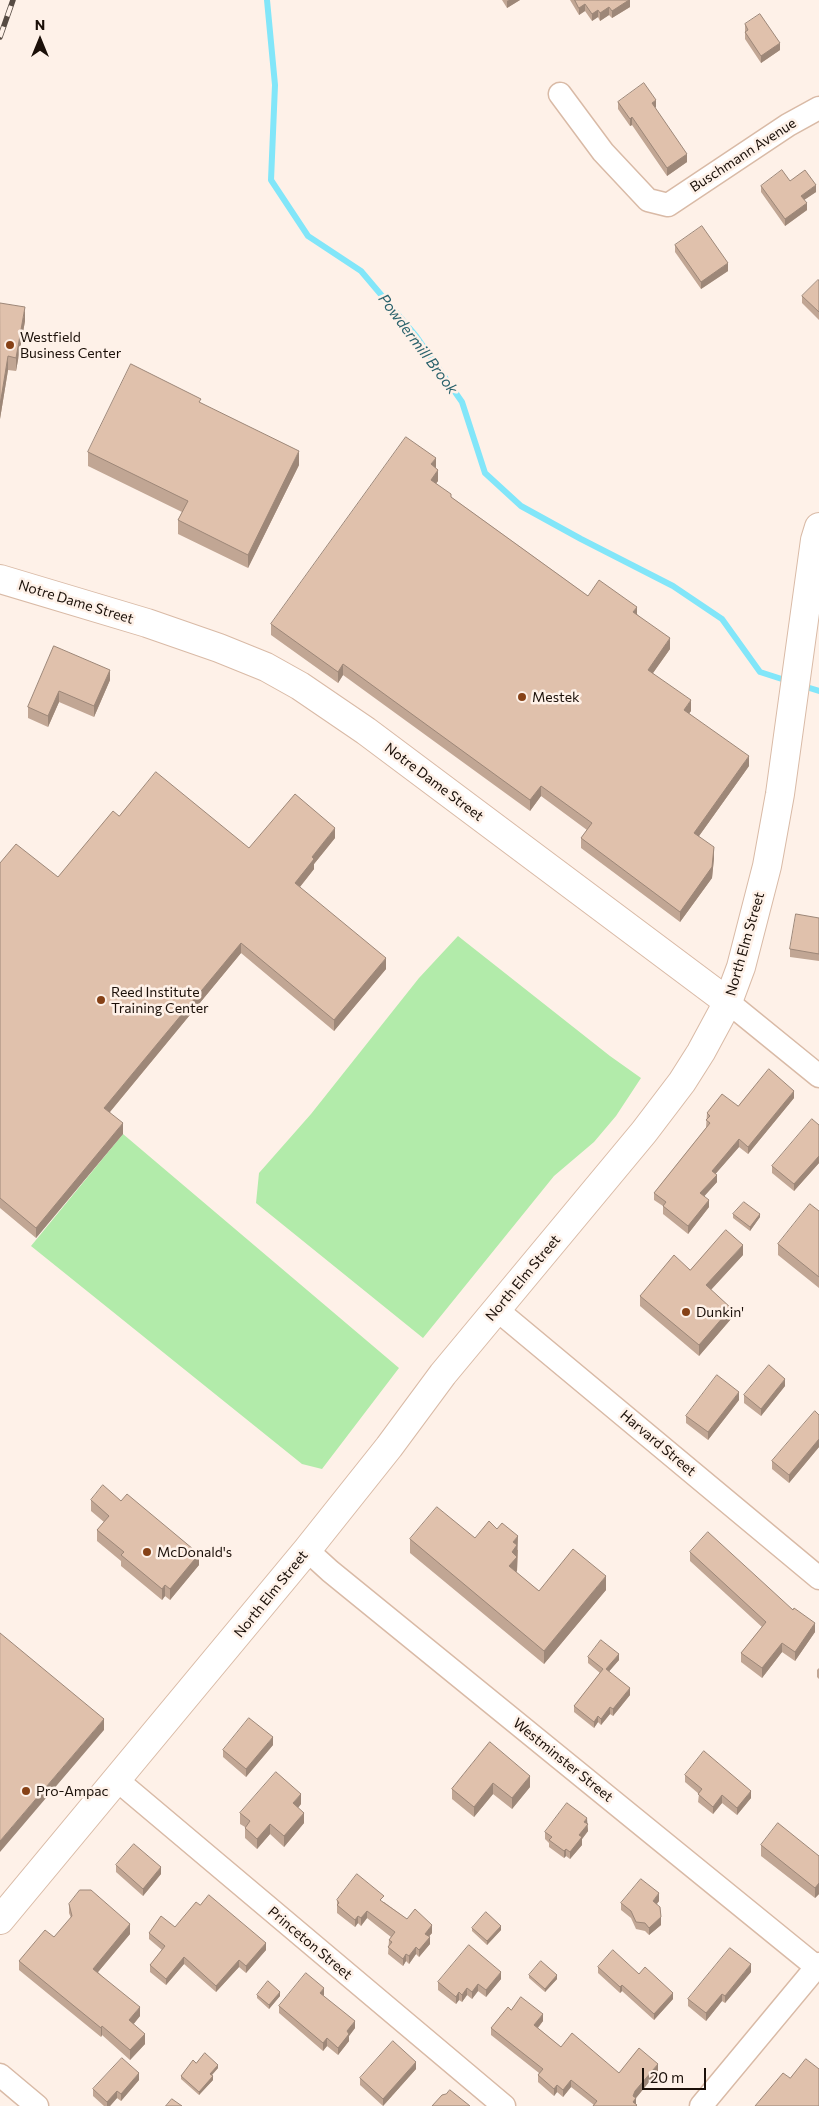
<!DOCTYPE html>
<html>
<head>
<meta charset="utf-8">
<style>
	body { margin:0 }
	#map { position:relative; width:819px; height:2106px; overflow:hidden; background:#fef1e8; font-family:Commissioner,sans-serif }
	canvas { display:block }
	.north { position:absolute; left:15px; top:15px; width:50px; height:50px; -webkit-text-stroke:4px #fef1e8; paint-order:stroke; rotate:0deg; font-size:14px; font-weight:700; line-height:20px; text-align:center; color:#1b1009 }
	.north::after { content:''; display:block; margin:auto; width:18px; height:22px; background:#1b1009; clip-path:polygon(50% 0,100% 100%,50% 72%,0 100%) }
	.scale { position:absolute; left:642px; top:2068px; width:64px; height:22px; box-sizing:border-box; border:2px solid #1b1009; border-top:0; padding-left:6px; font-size:15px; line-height:18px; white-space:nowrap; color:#1b1009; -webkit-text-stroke:4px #fef1e8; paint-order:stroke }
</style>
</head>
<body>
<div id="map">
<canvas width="819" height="2106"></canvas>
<div class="north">N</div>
<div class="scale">20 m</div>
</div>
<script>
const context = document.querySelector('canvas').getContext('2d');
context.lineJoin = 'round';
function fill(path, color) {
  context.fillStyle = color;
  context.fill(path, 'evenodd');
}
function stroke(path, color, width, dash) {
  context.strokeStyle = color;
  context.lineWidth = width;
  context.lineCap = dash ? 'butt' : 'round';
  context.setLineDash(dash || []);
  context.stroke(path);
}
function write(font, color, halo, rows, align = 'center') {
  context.font = font + ' Commissioner,sans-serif';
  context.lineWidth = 5;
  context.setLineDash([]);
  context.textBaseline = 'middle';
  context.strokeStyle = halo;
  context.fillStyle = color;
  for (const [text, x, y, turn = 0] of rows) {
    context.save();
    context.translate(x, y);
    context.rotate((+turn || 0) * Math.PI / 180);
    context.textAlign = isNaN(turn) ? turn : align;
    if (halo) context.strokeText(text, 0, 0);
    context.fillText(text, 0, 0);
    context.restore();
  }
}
fill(new Path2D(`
	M458 936 610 1056 641 1078 616 1116 594 1142 554 1176 423 1338 256 1203 259 1173 311 1114 419 978Z
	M123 1134 399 1368 322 1469 302 1464 31 1246Z`), '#b2ebaa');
stroke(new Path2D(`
	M267 0 275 85 271 180 308 236 361 271 416 336 462 402 485 473 521 506 581 539 673 586 722 619 760 672 788 681
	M803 686 819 691`), '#82e6f9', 6);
const street = new Path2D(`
	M560 94 603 152 648 200 668 205 788 125 819 108
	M728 1002 819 1076
	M496 1309 819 1578
	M307 1550 330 1571 819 1969
	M117 1780 504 2106
	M0 2075 37 2106
	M701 2106 819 1964`);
const secondary = new Path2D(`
	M0 579 147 623 219 648 266 667 300 686 366 731 728 1002`);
const highway = new Path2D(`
	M0 1920 307 1550 389 1447 443 1374 644 1132 682 1082 701 1052 728 1002 741 967 767 866 780 794 815 540 819 527`);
stroke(street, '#d9baa6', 25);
stroke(secondary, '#d9baa6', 30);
stroke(highway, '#d9baa6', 30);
stroke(street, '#fff', 22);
stroke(secondary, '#fff', 28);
stroke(highway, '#fff', 28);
const rail = new Path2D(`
	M0 37 13 0`);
stroke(rail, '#564b43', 5.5);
stroke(rail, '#fef1e8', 4, [11]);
fill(new Path2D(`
	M502 0H520L507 8Z
	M570 0H630V7L612 18 609 15 600 21 598 17 592 21 585 11 579 15Z
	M745 24 780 50 761 63 745 39Z
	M618 102 656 107 655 108 687 162 667 176 632 125 630 126 618 109Z
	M790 181 816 192 804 200 807 210 785 226 761 192V186Z
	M675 245 728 271 701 289 675 252Z
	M819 280V320L802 303V296Z
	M0 303 25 321 16 371 8 370 0 419Z
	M201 403 299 465 248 568 178 534V520L182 512 88 466V452Z
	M436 468 438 481 436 483 451 497 588 596 637 614 670 649 653 673 691 711 689 713 749 766 699 836 714 858 712 878 680 922 581 848V838L587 830 541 796 530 811 343 675 338 683 271 635V624Z
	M54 646 110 680 94 717 59 702 48 727 28 718V707Z
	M119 816 249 848 335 838 314 864V869L300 887 386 969 334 1031 241 953 110 1112 123 1134 36 1238 0 1208V863L58 877Z
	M819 918V961L790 957V949Z
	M794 1098 748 1154 739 1147 715 1174 717 1182 704 1196 709 1207 688 1234 663 1214V1206L654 1200V1193L706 1128 707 1113 738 1106Z
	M819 1125V1163L794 1191 772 1173V1166Z
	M819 1211V1288L778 1255V1244Z
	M733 1214 760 1217 750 1231 733 1218Z
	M743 1255 711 1290 731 1319 699 1356 640 1306V1296L690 1270Z
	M785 1386 761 1416 744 1403V1395Z
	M739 1400 708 1440 686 1423V1416Z
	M819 1415V1447L789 1483 772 1469V1461Z
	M91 1500 199 1565 170 1600 165 1596 162 1600 121 1566V1561L97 1541V1530L104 1522 91 1511Z
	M475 1538 518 1550 517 1571 516 1572 539 1591 606 1590 544 1664 410 1553V1539Z
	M690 1552 793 1610 815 1632 795 1661 782 1652 762 1678 741 1662V1653L762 1627 690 1561Z
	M588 1657 619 1660 609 1671 630 1695 613 1716 610 1714 601 1725 598 1722 594 1728 574 1712V1706L600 1673 588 1663Z
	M819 1668V1679L817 1677V1670Z
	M490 1742 530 1787 512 1809 493 1794 474 1817 452 1799V1789Z
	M273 1745 246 1777 223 1757V1750Z
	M685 1775 751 1798 737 1815 722 1803 713 1814 698 1802 699 1794 685 1782Z
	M301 1804 298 1808 304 1823 284 1847 270 1834 257 1849 245 1838V1827L240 1824V1813Z
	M587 1823 588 1831 582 1839V1845L570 1859 566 1856 564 1858 549 1847V1843L545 1839V1832Z
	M761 1845 819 1856V1894L815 1898 761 1856Z
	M116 1865 161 1874 143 1896 116 1872Z
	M337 1900 384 1902 407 1919 432 1933 429 1936 430 1944 419 1957 416 1954 409 1964 406 1961 403 1966 388 1954 389 1940 391 1937 367 1918 361 1926 358 1923 355 1927 337 1913Z
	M659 1901 657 1904 661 1925 649 1935 645 1931 636 1929 631 1918 621 1910V1903Z
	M69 1904 130 1934 98 1972 140 2016 133 2024 145 2044 130 2060 102 2035 101 2037 19 1970V1961L54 1937 71 1918 69 1913Z
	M200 1905 266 1950 246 1973 239 1967 216 1992 184 1964 166 1985 150 1972V1965L162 1950 149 1939V1933L175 1927Z
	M472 1928 501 1930 487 1945 472 1931Z
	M598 1967 673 1999 654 2020 622 1991 620 1993 598 1973Z
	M751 1972 725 2003 722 2001 706 2021 688 2006V1999Z
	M529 1975 557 1979 545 1992 529 1978Z
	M501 1979 486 1997 478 1991 472 1999 467 1995 462 2002 459 2000 456 2004 438 1990V1982Z
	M257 1995 280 1996 269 2009 257 1998Z
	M324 1995V1996L355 2028 349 2036V2041L338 2055 327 2046 323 2051 279 2013V2006Z
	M511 2010 543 2021 538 2028 561 2047 619 2073 658 2071 636 2098V2104L637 2106 594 2105 571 2087 563 2097 557 2092 554 2096 538 2082V2075L539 2073 491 2035V2028Z
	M196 2063 218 2068 212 2075 213 2080 199 2095 181 2079V2076Z
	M416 2069 383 2106 360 2085V2078Z
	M139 2080 121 2101 117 2098 110 2106H104L93 2096V2089Z`), '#c1a694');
fill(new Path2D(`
	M509 0H520L507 8V1Z
	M629 0H630V7L612 18V11Z
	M585 4V11L579 15V8Z
	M609 7V15L600 21V13Z
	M598 10V17L592 21V14Z
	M780 43V50L761 63V56Z
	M656 100V107L652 110V103Z
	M632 117V125L630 126V119Z
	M687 154V162L667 176V168Z
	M816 185V192L801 202V196Z
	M807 203V210L785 226V219Z
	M728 263V271L701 289V282Z
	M25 307V321L16 371V358Z
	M8 356V370L0 419V405Z
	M299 451V465L248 568V555Z
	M436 458V469L431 464Z
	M438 470V481L431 490V480Z
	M637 607V617L633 612Z
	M670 638V649L648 680V670Z
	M343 664V675L338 683V672Z
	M110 670V680L94 717V706Z
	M59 691V702L48 727V716Z
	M691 700V711L684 720V710Z
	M749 756V766L694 843V833Z
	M541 786V796L530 811V800Z
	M335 828V838L314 864V869L295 893V883L312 857Z
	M714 847V858L712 878 680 922V912Z
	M241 943V953L104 1119V1108Z
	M386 958V969L334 1031V1020Z
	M794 1091V1098L748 1154V1147Z
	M123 1123V1134L36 1238V1228Z
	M739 1139V1147L712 1178V1171Z
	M819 1156V1163L794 1191V1184Z
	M717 1175V1182L700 1201V1193Z
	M709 1200V1207L688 1234V1226Z
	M760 1214V1217L750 1231V1227Z
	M743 1245V1255L706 1295V1285Z
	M731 1308V1319L699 1356V1345Z
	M785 1379V1386L761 1416V1409Z
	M739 1392V1400L708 1440V1432Z
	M819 1439V1447L789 1483V1475Z
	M518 1536 517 1571 509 1580V1566L513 1542Z
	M199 1554V1565L170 1600V1589Z
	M606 1576V1590L544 1664V1651Z
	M165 1585V1596L162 1600V1589Z
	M815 1623V1632L795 1661V1652Z
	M782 1643V1652L762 1678V1668Z
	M619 1654V1660L606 1675V1669Z
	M630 1688V1695L613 1716V1709Z
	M610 1707V1714L601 1725V1719Z
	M598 1716V1722L594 1728V1722Z
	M104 1719V1730L0 1852V1841Z
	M273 1737V1745L246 1777V1769Z
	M530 1776V1787L512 1809V1798Z
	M493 1783V1794L474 1817V1807Z
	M751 1791V1798L737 1815V1808Z
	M301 1794V1804L293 1814V1803Z
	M722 1795V1803L713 1814V1807Z
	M304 1813V1823L284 1847V1836Z
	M587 1818 588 1831 582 1839V1845L570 1859V1852L579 1835 584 1822Z
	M270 1824V1834L257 1849V1839Z
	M566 1849V1856L564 1858V1851Z
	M161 1867V1874L143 1896V1889Z
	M819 1883V1894L815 1898V1888Z
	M659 1893V1901L653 1908V1901Z
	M367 1911V1918L361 1926V1918Z
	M358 1916V1923L355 1927V1920Z
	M661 1917V1925L649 1935V1928Z
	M130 1924V1934L93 1978V1969Z
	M432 1925V1933L425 1941V1934Z
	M501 1926V1930L487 1945V1941Z
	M430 1937V1944L419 1957V1950Z
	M266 1943V1950L246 1973V1966Z
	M416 1947V1954L409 1964V1956Z
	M406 1954V1961L403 1966V1959Z
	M184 1957V1964L166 1985V1979Z
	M239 1960V1967L216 1992V1986Z
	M751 1964V1972L725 2003V1996Z
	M501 1972V1979L486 1997V1990Z
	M557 1975V1979L545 1992V1989Z
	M478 1984V1991L472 1999V1992Z
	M622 1985V1991L620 1993V1987Z
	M324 1988V1995L320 2000V1993Z
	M467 1988V1995L462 2002V1995Z
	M280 1992V1996L269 2009V2005Z
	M459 1992V2000L456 2004V1997Z
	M673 1993V1999L654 2020V2014Z
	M722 1994V2001L706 2021V2013Z
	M140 2007V2016L129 2030V2020Z
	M543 2014V2021L534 2032V2025Z
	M355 2021V2028L349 2036V2041L338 2055V2048L347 2031Z
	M102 2026V2035L101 2037V2028Z
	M145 2034V2044L130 2060V2050Z
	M327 2038V2046L323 2051V2043Z
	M416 2062V2069L383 2106V2099Z
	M658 2064V2071L636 2098V2106H633V2096L635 2091Z
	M218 2065V2068L210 2077V2074Z
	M139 2073V2080L121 2101V2094Z
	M213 2076V2080L199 2095V2092Z
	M571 2080V2087L563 2097V2090Z
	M557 2085V2092L554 2096V2089Z
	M117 2091V2098L110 2106H107V2102Z`), '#9d8778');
const building = new Path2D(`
	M575 0H629L612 11 609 7 600 13 598 10 592 14 585 4 579 8Z
	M760 14 780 43 761 56 745 32 748 30 745 24Z
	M644 83 656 100 652 103 687 154 667 168 632 117 630 119 618 102Z
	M782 170 790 181 805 170 816 185 801 196 807 203 785 219 761 186Z
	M702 226 728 263 701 282 675 245Z
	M818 280H819V312L802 296Z
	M0 303 25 307 16 358 8 356 0 405Z
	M131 364 201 399 199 402 299 451 248 555 178 520 188 501 88 452Z
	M406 437 436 458 431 464 438 470 431 480 451 494V497L588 596 599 580 637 607 633 612 670 638 648 670 691 700 684 710 749 756 694 833 714 847 712 867 680 912 581 838 592 823 541 786 530 800 343 664 338 672 271 624Z
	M54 646 110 670 94 706 59 691 48 716 28 707Z
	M156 772 249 848 295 794 335 828 312 857 314 859 295 883 386 958 334 1020 241 943 104 1108 123 1123 36 1228 0 1198V863L16 844 58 877 113 811 119 816Z
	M796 914 819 918V954L790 949Z
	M769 1069 794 1091 748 1147 739 1139 712 1171 717 1175 700 1193 709 1200 688 1226 663 1206 666 1202 654 1193 710 1123 706 1120 710 1116 707 1113 722 1094 738 1106Z
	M812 1119 819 1125V1156L794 1184 772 1166Z
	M744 1202 760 1214 750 1227 733 1214Z
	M810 1204 819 1211V1277L778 1244Z
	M726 1230 743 1245 706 1285 731 1308 699 1345 640 1296 674 1255 690 1270Z
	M769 1365 785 1379 761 1409 744 1395Z
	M717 1375 739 1392 708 1432 686 1416Z
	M815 1411 819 1415V1439L789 1475 772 1461Z
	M103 1485 121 1501 127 1494 199 1554 170 1589 165 1585 162 1589 121 1555 124 1552 97 1530 109 1516 91 1500Z
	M437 1507 475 1538 489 1521 497 1529 502 1523 518 1536 513 1542 517 1545 512 1552 517 1557 509 1566 539 1591 573 1549 606 1576 544 1651 410 1539Z
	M708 1532 793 1610 794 1608 815 1623 795 1652 782 1643 762 1668 741 1653 766 1622 690 1552Z
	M0 1633 104 1719 0 1841Z
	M601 1640 619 1654 606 1669 630 1688 613 1709 610 1707 601 1719 598 1716 594 1722 574 1706 603 1669 588 1657Z
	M249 1718 273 1737 246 1769 223 1750Z
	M490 1742 530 1776 512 1798 493 1783 474 1807 452 1789Z
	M704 1751 751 1791 737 1808 722 1795 713 1807 698 1794 702 1789 685 1775Z
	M276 1772 301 1794 293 1803 304 1813 284 1836 270 1824 257 1839 245 1828 250 1821 240 1813Z
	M567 1803 587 1818 584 1822 588 1824 579 1835 582 1837 570 1852 566 1849 564 1851 549 1840 552 1837 545 1832Z
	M778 1823 819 1856V1883L815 1888 761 1845Z
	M134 1844 161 1867 143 1889 116 1865Z
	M357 1874 384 1896 380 1900 407 1919 415 1909 432 1925 425 1934 430 1937 419 1950 416 1947 409 1956 406 1954 403 1959 388 1947 392 1942 389 1940 395 1932 367 1911 361 1918 358 1916 355 1920 337 1905 339 1903 337 1900Z
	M641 1879 659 1893 653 1901 660 1907 661 1917 649 1928 645 1923 636 1922 631 1911 621 1903Z
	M80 1890H91L130 1924 93 1969 140 2007 129 2020 145 2034 130 2050 102 2026 101 2028 19 1961 45 1930 54 1937 72 1916 69 1904Z
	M209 1895 266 1943 246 1966 239 1960 216 1986 184 1957 166 1979 150 1965 165 1946 149 1933 161 1916 175 1927 196 1902 200 1905Z
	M486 1912 501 1926 487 1941 472 1928Z
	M469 1945 501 1972 486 1990 478 1984 472 1992 467 1988 462 1995 459 1992 456 1997 438 1982Z
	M730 1948 751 1964 725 1996 722 1994 706 2013 688 1999Z
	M613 1950 639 1974 645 1967 673 1993 654 2014 622 1985 620 1987 598 1967Z
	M541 1961 557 1975 545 1989 529 1975Z
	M306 1973 324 1988 320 1993 355 2021 347 2031 349 2034 338 2048 327 2038 323 2043 279 2006Z
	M268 1981 280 1992 269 2005 257 1995Z
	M521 1997 543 2014 534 2025 561 2047 572 2033 619 2073 639 2048 658 2064 635 2091 633 2096 636 2098 633 2102 637 2105 636 2106H593L597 2101 571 2080 563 2090 557 2085 554 2089 538 2075 543 2069 491 2028 508 2007 511 2010Z
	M393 2041 416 2062 383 2099 360 2078Z
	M205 2053 218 2065 210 2074 213 2076 199 2092 181 2076 193 2060 196 2063Z
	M122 2058 139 2073 121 2094 117 2091 107 2102 93 2089Z
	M806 2059 819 2069V2106H755L783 2073 790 2078Z
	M450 2090 470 2106H432L442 2095 446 2094Z
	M172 2099 182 2106H166Z`);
fill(building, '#e0c1ac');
stroke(building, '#9d8778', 1);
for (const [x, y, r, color] of [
	[10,345,5,"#864116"],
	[522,697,5,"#864116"],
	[101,1000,5,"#864116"],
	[686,1312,5,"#864116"],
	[147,1552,5,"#864116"],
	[26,1791,5,"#864116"]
]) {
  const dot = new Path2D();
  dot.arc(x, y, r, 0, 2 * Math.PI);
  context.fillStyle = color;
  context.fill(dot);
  stroke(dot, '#fef1e8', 2);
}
write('14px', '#1b1009', '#fef1e8', [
	["Buschmann Avenue",743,155,-33],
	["Notre Dame Street",76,602,17],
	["Notre Dame Street",434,782,37],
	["North Elm Street",745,944,-74],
	["North Elm Street",523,1278,-50],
	["Harvard Street",658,1443,40],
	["North Elm Street",271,1594,-51],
	["Westminster Street",563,1760,39],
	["Princeton Street",310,1943,40]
]);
write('14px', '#1b1009', '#fef1e8', [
	["Westfield",20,337],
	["Business Center",20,353],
	["Mestek",532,697],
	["Reed Institute",111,992],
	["Training Center",111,1008],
	["Dunkin'",696,1312],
	["McDonald's",157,1552],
	["Pro-Ampac",36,1791]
], 'left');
write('italic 15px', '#29616b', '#fef1e8', [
	["Powdermill Brook",418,344,53]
]);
</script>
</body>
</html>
